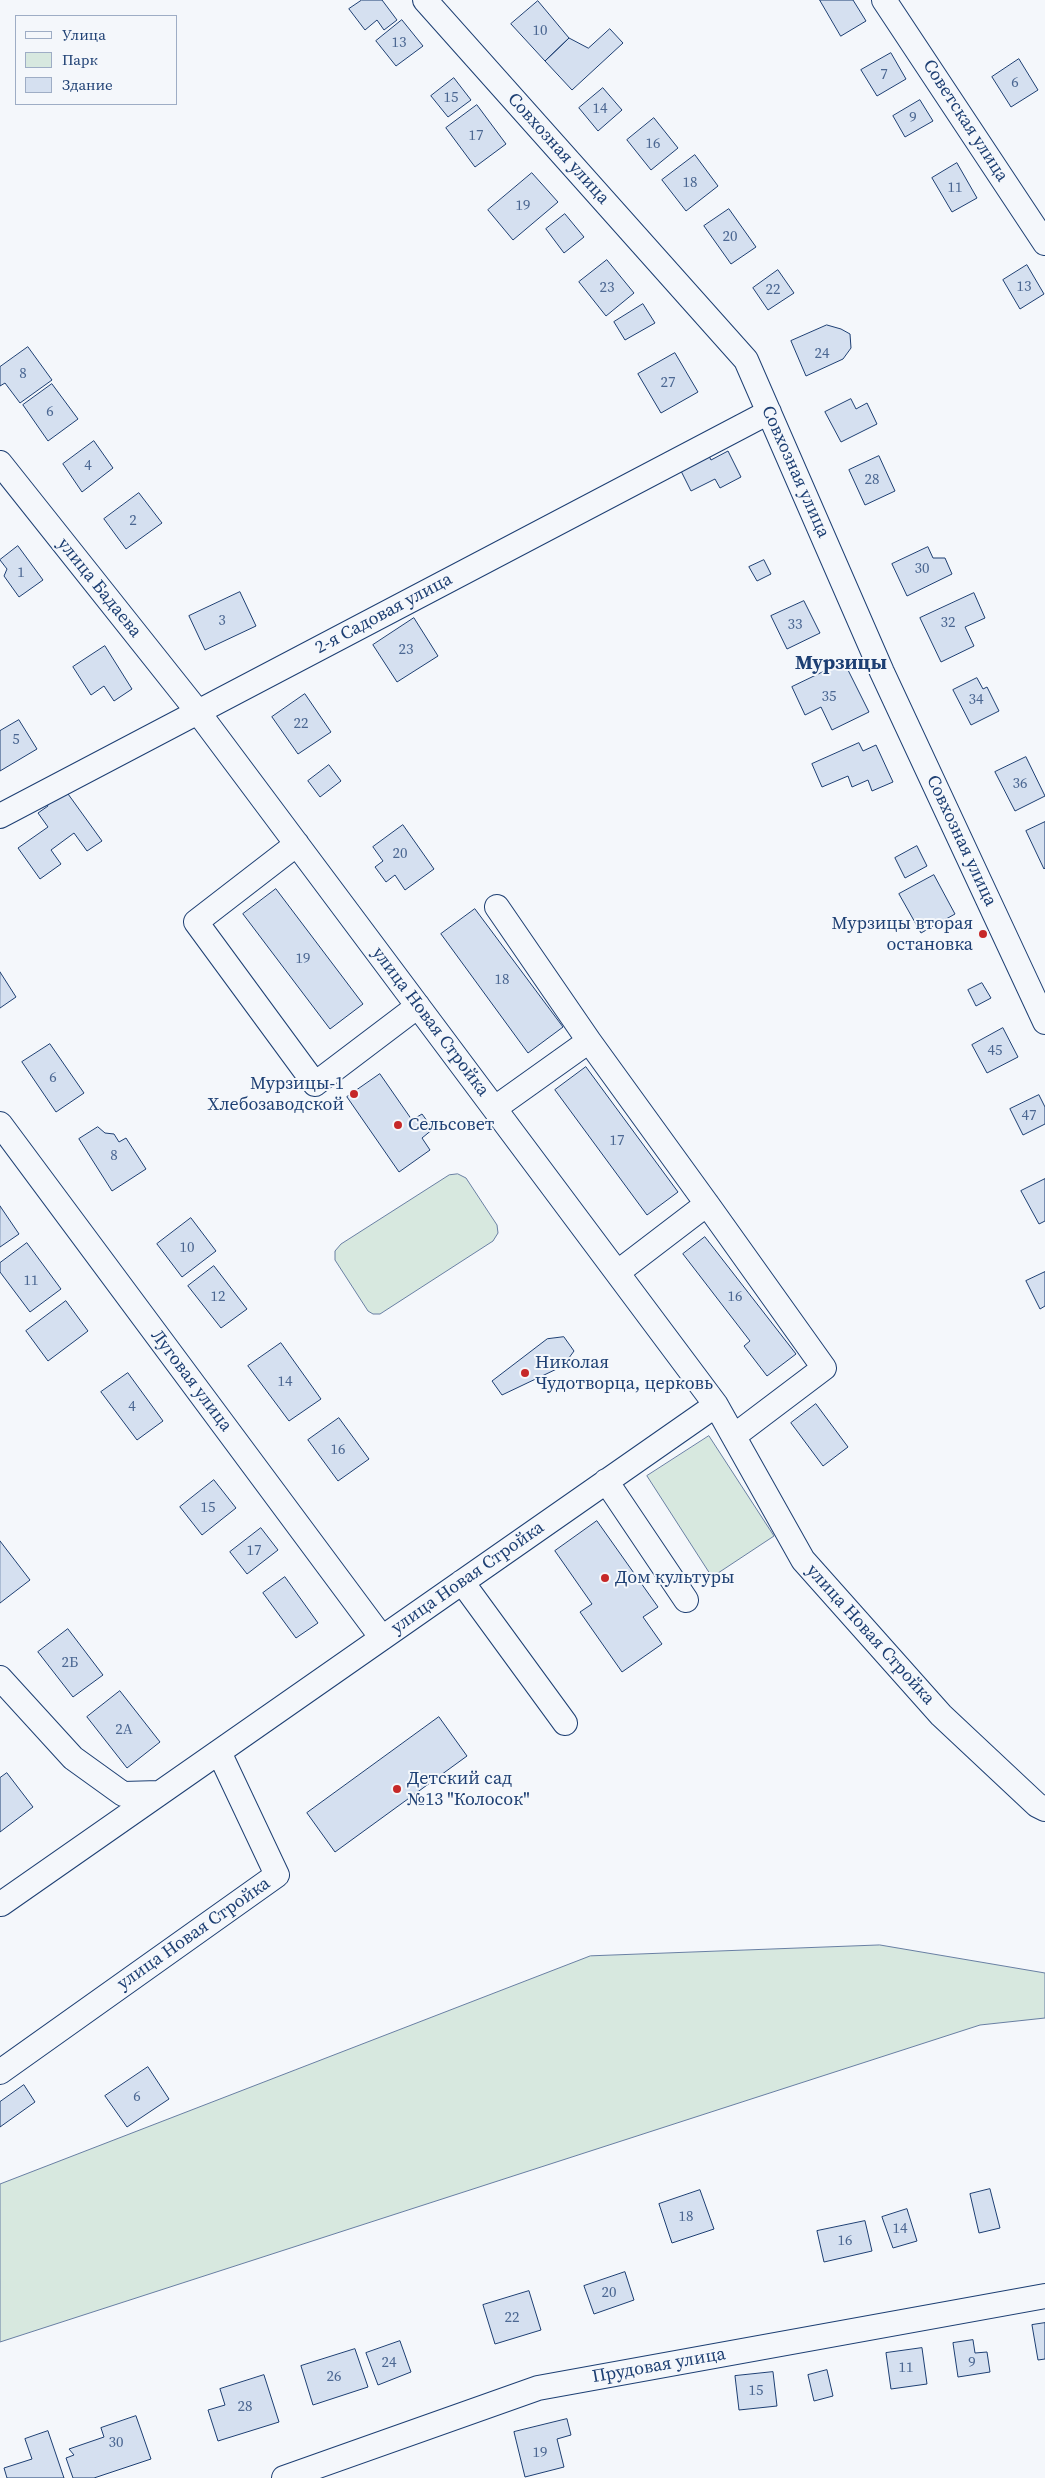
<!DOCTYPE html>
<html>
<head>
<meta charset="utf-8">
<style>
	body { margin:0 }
	#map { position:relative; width:1045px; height:2478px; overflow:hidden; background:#f4f7fb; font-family:"Source Serif 4",serif }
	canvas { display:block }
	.legend { position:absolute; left:15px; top:15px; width:162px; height:90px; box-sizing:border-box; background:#f4f7fb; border:1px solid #9eadc5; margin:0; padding:6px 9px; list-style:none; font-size:15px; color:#1d3f73 }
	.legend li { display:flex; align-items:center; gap:10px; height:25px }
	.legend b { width:25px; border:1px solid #9eadc5 }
</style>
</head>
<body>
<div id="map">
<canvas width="1045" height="2478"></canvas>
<ul class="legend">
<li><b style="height:6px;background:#f4f7fb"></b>Улица</li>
<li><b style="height:14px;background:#d7e8df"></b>Парк</li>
<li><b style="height:14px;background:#d5e0f0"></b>Здание</li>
</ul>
</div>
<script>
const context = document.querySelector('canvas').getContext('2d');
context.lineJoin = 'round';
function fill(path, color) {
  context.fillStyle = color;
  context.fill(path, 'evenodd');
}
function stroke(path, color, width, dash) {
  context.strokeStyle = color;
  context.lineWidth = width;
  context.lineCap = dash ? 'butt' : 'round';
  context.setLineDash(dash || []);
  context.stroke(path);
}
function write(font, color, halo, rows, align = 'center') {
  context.font = font + ' "Source Serif 4",serif';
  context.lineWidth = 4;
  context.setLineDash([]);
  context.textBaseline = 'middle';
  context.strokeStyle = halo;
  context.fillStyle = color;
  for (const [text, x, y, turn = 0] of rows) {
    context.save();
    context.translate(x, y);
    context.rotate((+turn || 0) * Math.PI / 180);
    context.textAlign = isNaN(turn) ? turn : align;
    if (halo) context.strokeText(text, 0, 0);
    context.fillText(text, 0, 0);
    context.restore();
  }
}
const green = new Path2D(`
	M458 1174 466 1178 497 1225 498 1233 493 1241 380 1314H373L368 1311 335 1260V1251L341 1244 449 1175Z
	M709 1436 774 1536 712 1577 647 1476Z
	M880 1945 1045 1973V2018L980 2025 0 2342V2184L590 1956Z`);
fill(green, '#d7e8df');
stroke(green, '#687fa3', 1);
const building = new Path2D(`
	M362 0H382L397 20 384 30 377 20 365 30 349 9Z
	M820 0H853L866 21 841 36Z
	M538 1 569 38 545 61 511 24Z
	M402 20 423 46 396 66 376 41Z
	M610 29 623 43 572 90 545 61 569 38 588 48Z
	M891 53 906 79 877 96 861 70Z
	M1019 59 1038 90 1011 107 992 77Z
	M454 78 471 100 448 117 431 96Z
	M603 88 622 110 598 131 579 108Z
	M920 100 933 121 905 137 893 116Z
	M477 105 506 144 475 167 446 128Z
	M654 118 678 148 651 170 627 140Z
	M695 155 718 186 686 211 662 180Z
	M957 163 977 198 952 212 932 178Z
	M532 173 558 202 513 240 488 210Z
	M729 209 756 247 731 264 704 226Z
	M565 214 584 237 564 253 546 229Z
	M607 260 634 293 606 316 579 282Z
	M1027 265 1044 294 1020 309 1003 280Z
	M778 270 794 293 768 310 753 288Z
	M643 304 655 323 625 340 614 322Z
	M827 325 841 329 850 334 851 348 843 359 806 376 791 341Z
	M28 347 52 380 20 403 5 383 0 386V367Z
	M675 353 698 392 661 413 638 374Z
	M52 384 78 419 48 441 23 405Z
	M851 399 856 409 867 403 877 424 841 442 825 412Z
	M94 441 113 468 82 492 63 464Z
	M706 450 711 460 728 451 741 477 720 488 715 479 691 491 678 465Z
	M879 456 895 491 865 505 849 470Z
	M139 493 162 523 126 549 104 519Z
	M18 546 43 580 19 597 4 576 7 569 0 560Z
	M928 547 933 558H945L952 574 907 596 892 564Z
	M764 560 771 574 757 581 749 567Z
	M240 592 256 626 205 650 189 616Z
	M974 593 985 618 965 627 974 646 941 662 920 618Z
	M804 601 820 633 787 649 771 616Z
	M414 618 438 656 397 682 373 645Z
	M105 646 132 689 114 701 104 686 91 695 73 667Z
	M844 662 869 712 832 730 821 707 805 715 792 687Z
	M977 678 983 689 987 687 999 711 971 725 953 690Z
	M305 694 331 732 298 754 272 717Z
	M19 720 37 749 0 771V731Z
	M859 743 863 751 876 745 893 782 872 791 868 780 852 787 848 776 822 787 812 764Z
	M1026 757 1045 796 1015 811 995 772Z
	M329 765 341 781 320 797 308 781Z
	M63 787 102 841 87 851 74 833 51 850 61 864 40 879 18 848 48 827 38 813 48 806 44 800Z
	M1045 822V868L1044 869 1026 831Z
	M403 825 434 869 405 890 395 875 386 882 375 867 383 861 373 847Z
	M917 846 927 866 905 878 895 858Z
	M934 875 955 914 921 933 899 894Z
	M276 889 363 1004 330 1029 243 914Z
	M475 909 563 1027 528 1053 441 934Z
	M0 972 16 997 0 1008Z
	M982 983 991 998 976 1006 968 990Z
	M1003 1028 1018 1057 987 1073 972 1045Z
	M50 1044 84 1093 56 1112 22 1062Z
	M586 1067 678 1192 647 1215 555 1090Z
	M380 1074 412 1120 422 1114 433 1129 422 1138 430 1150 399 1172 347 1097Z
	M1039 1095 1045 1107V1124L1023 1135 1010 1109Z
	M98 1127 105 1133 114 1134 119 1142 126 1138 146 1169 112 1191 79 1139Z
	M1045 1179V1221L1039 1224 1021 1191Z
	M0 1206 19 1234 0 1247Z
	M191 1218 216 1251 182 1277 157 1244Z
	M705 1237 796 1354 767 1376 744 1346 750 1341 683 1254Z
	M27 1243 61 1289 30 1312 0 1272V1263Z
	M214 1266 247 1309 221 1328 188 1286Z
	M1045 1272V1306L1040 1309 1026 1281Z
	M66 1301 88 1331 48 1361 26 1331Z
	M564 1337 574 1351 563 1366 502 1395 492 1381 547 1339Z
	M281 1343 321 1399 289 1421 248 1366Z
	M128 1373 163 1421 137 1440 101 1392Z
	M816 1404 848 1447 823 1466 791 1423Z
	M339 1418 369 1459 338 1481 308 1440Z
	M214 1480 236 1508 202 1535 180 1507Z
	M597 1521 658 1607 643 1617 662 1644 622 1672 580 1612 592 1604 555 1551Z
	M261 1528 278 1550 247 1574 230 1552Z
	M0 1541 30 1580 0 1603Z
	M285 1577 318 1623 296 1638 263 1593Z
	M68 1629 103 1675 73 1697 38 1652Z
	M120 1691 160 1742 127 1768 87 1717Z
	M439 1717 467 1756 335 1852 307 1813Z
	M7 1773 33 1807 0 1832V1778Z
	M148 2067 169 2099 127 2127 105 2096Z
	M24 2085 35 2102 0 2127V2102Z
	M990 2189 1000 2228 979 2233 970 2194Z
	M700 2190 714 2229 672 2243 659 2204Z
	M907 2209 917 2241 893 2248 882 2217Z
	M865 2221 872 2251 824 2262 817 2231Z
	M625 2272 634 2300 594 2314 584 2286Z
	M529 2291 541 2330 495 2344 483 2305Z
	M1045 2323V2359L1038 2360 1032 2325Z
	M973 2340 975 2353 987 2352 990 2372 958 2377 953 2343Z
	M400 2341 411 2372 378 2385 366 2353Z
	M922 2348 927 2384 891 2389 886 2353Z
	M355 2349 368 2387 313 2405 301 2366Z
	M827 2370 833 2396 814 2401 808 2375Z
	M773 2372 777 2406 739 2410 735 2376Z
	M264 2375 279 2422 218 2441 208 2410 225 2405 220 2389Z
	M136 2416 151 2459 94 2478H73L66 2458 74 2455 69 2449 104 2437 101 2428Z
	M567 2419 571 2435 557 2439 564 2467 525 2477 514 2432Z
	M48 2431 64 2478H7L4 2468 32 2459 25 2439Z`);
fill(building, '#d5e0f0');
stroke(building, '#1d3f73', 1);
const minor = new Path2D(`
	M425 0 746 360 882 672 1045 1022
	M884 0 1045 243
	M0 463 198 712 716 1405 803 1560 941 1715 1037 1805 1045 1809
	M0 816 769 412
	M297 844 196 922 315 1084 418 1006
	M497 907 589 1041
	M495 1108 589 1041 707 1204
	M0 1124 382 1638
	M618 1272 707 1204 824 1368 734 1436
	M606 1481 686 1600
	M462 1582 565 1723
	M0 1678 73 1758 123 1794 159 1793
	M1 1904 716 1405
	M0 2072 277 1875 219 1752
	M284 2478 538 2388 1045 2296`);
stroke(minor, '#1d3f73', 26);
stroke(minor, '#f4f7fb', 24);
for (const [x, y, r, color] of [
	[983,934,5,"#c62828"],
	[354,1094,5,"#c62828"],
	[398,1125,5,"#c62828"],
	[525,1373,5,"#c62828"],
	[605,1578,5,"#c62828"],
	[397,1789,5,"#c62828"]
]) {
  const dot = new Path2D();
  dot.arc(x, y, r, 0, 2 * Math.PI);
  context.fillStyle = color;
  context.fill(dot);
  stroke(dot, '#f4f7fb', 2);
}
write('15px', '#4b6792', null, [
	["10",540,31],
	["13",399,43],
	["7",884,75],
	["6",1015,83],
	["15",451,98],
	["14",600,109],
	["9",913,118],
	["17",476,136],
	["16",653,144],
	["18",690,183],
	["11",955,188],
	["19",523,206],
	["20",730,237],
	["13",1024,287],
	["23",607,288],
	["22",773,290],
	["24",822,354],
	["8",23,374],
	["27",668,383],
	["6",50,412],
	["4",88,466],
	["28",872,480],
	["2",133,521],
	["30",922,569],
	["1",21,573],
	["3",222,621],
	["32",948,623],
	["33",795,625],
	["23",406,650],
	["35",829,697],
	["34",976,700],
	["22",301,724],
	["5",16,740],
	["36",1020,784],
	["20",400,854],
	["19",303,959],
	["18",502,980],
	["45",995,1051],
	["6",53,1078],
	["47",1029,1116],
	["17",617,1141],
	["8",114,1156],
	["10",187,1248],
	["11",31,1281],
	["12",218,1297],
	["16",735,1297],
	["14",285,1382],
	["4",132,1407],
	["16",338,1450],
	["15",208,1508],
	["17",254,1551],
	["2Б",70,1663],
	["2А",124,1730],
	["6",137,2097],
	["18",686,2217],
	["14",900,2229],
	["16",845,2241],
	["20",609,2293],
	["22",512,2318],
	["24",389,2363],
	["9",972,2363],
	["11",906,2368],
	["26",334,2377],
	["15",756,2391],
	["28",245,2407],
	["30",116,2443],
	["19",540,2453]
]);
write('18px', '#1d3f73', '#f4f7fb', [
	["Советская улица",965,121,57],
	["Совхозная улица",558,149,48],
	["Совхозная улица",795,472,66],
	["улица Бадаева",99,588,51],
	["2-я Садовая улица",384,614,-28],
	["Совхозная улица",961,841,65],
	["улица Новая Стройка",430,1022,53],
	["Луговая улица",191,1381,53],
	["улица Новая Стройка",468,1578,-35],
	["улица Новая Стройка",870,1635,48],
	["улица Новая Стройка",194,1934,-35],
	["Прудовая улица",659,2366,-10]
]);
write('18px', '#1d3f73', '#f4f7fb', [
	["Мурзицы вторая",973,924,"right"],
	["остановка",973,945,"right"],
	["Мурзицы-1",344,1084,"right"],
	["Хлебозаводской",344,1105,"right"],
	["Сельсовет",408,1125],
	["Николая",535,1363],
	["Чудотворца, церковь",535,1384],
	["Дом культуры",615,1578],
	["Детский сад",407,1779],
	["№13 \"Колосок\"",407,1800]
], 'left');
write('bold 20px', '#1d3f73', '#f4f7fb', [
	["Мурзицы",841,664]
]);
</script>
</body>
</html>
